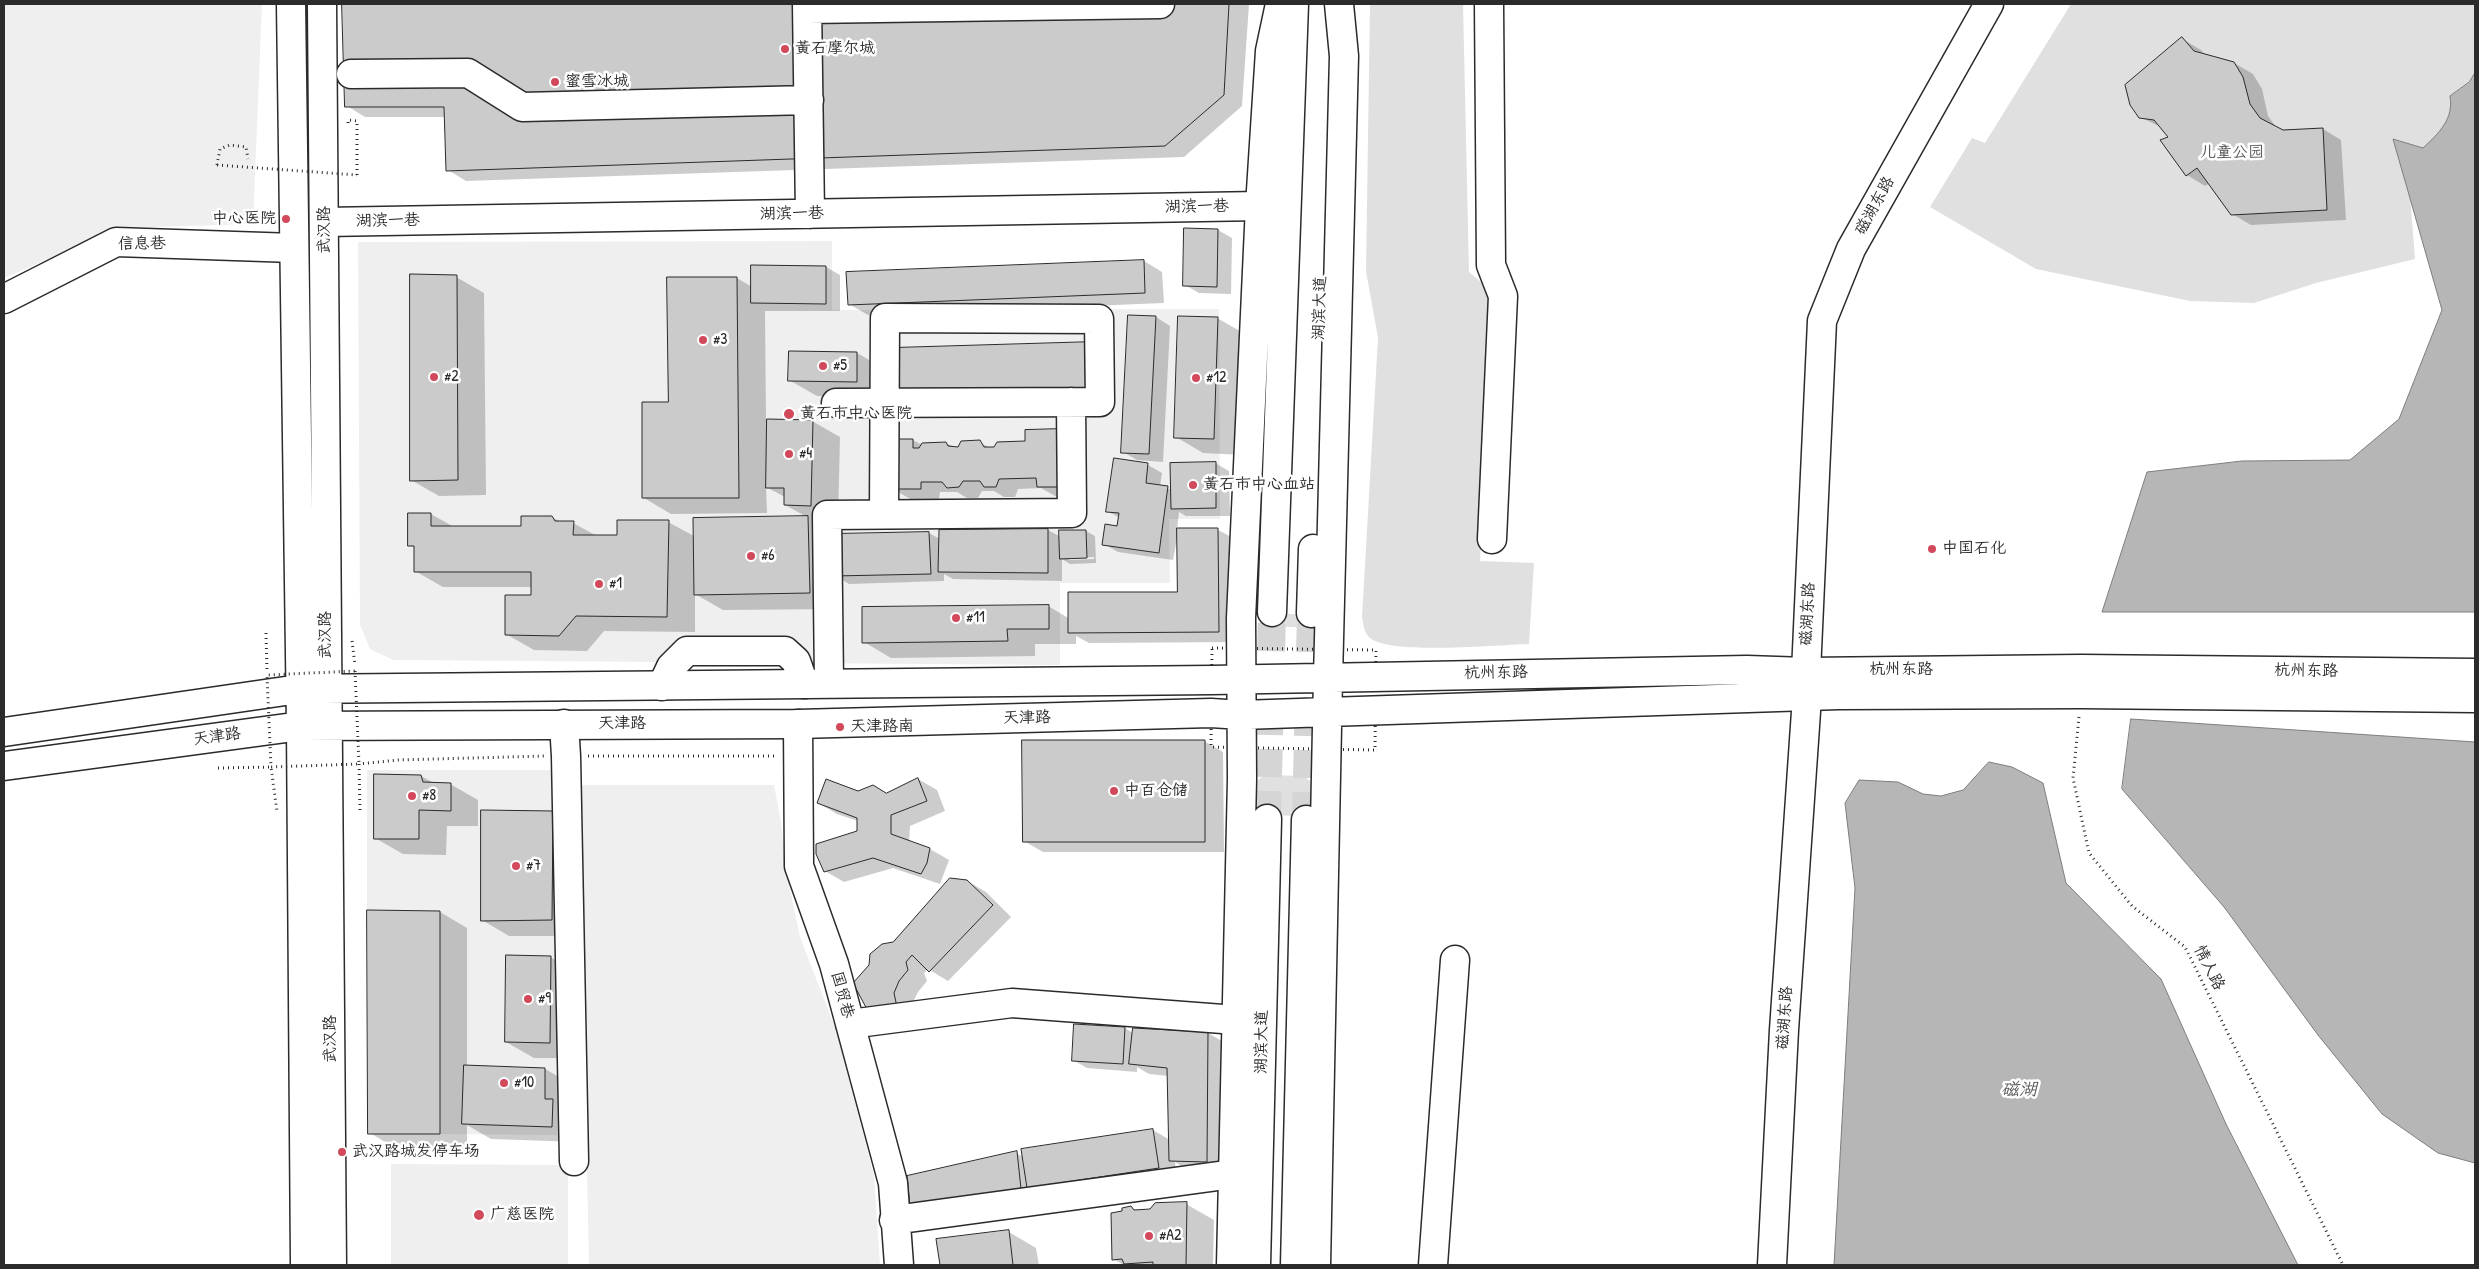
<!DOCTYPE html>
<html>
<head>
<meta charset="utf-8">
<style>
	body { margin:0 }
	#map { position:relative; width:2479px; height:1269px; overflow:hidden; background:#fff; font-family:"Patrick Hand",sans-serif }
	canvas { display:block }
	.frame { position:absolute; inset:0; border:5px solid #2b2b2b; pointer-events:none }
</style>
</head>
<body>
<div id="map">
<canvas width="2479" height="1269"></canvas>
<div class="frame"></div>
</div>
<script>
const context = document.querySelector('canvas').getContext('2d');
context.lineJoin = 'round';
function fill(path, color) {
  context.fillStyle = color;
  context.fill(path, 'evenodd');
}
function stroke(path, color, width, dash) {
  context.strokeStyle = color;
  context.lineWidth = width;
  context.lineCap = dash ? 'butt' : 'round';
  context.setLineDash(dash || []);
  context.stroke(path);
}
function write(font, color, halo, rows, align = 'center') {
  context.font = font + ' "Patrick Hand","LXGW WenKai TC",sans-serif';
  context.lineWidth = 5;
  context.setLineDash([]);
  context.textBaseline = 'middle';
  context.strokeStyle = halo;
  context.fillStyle = color;
  for (const [text, x, y, turn = 0] of rows) {
    context.save();
    context.translate(x, y);
    context.rotate((+turn || 0) * Math.PI / 180);
    context.textAlign = isNaN(turn) ? turn : align;
    if (halo) context.strokeText(text, 0, 0);
    context.fillText(text, 0, 0);
    context.restore();
  }
}
fill(new Path2D(`
	M4 4H262L253 224 120 228 4 278Z
	M832 241V310L1219 309 1220 519H1169L1170 583H1060V665L393 660 370 649 360 625 358 242Z
	M367 770H556L557 1135 440 1134V911L367 910Z
	M579 785H774L781 822 786 870 800 937 836 1030 874 1176 880 1265H589Z
	M391 1164 568 1165V1265H391Z`), '#efefef');
fill(new Path2D(`
	M1370 4H1463L1469 272 1494 293 1480 561 1534 563 1529 644C1495 645 1399 654 1373 640 1364 635 1364 627 1362 617L1378 338 1366 271Z
	M2071 4H2475V73L2469 81 2450 96C2454 119 2439 133 2423 148L2394 139 2409 181 2415 259 2316 283 2254 303 2190 301 2036 269 1930 207 1972 138 1985 143Z
	M1267 613 1316 615 1315 628 1266 626Z
	M1264 775 1304 776 1315 785V817L1256 814 1257 781Z`), '#e0e0e0');
const water = new Path2D(`
	M2475 73V612H2102L2147 472 2242 461 2350 460 2399 419 2442 310 2393 139 2423 148C2439 133 2454 119 2450 96L2469 82Z
	M2131 719 2475 742V1163L2438 1153 2382 1114 2318 1035 2224 907 2122 789Z
	M1989 762 2012 767 2043 783 2066 883 2161 979 2226 1124 2298 1265H1834L1855 888 1845 803 1859 780 1898 782 1923 794 1941 796 1963 790Z`);
fill(water, '#b6b6b6');
stroke(water, '#7e7e7e', 1);
fill(new Path2D(`
	M343 4H1249L1242 106 1184 157 466 181 448 170 446 117H365L347 106Z
	M2182 39 2201 50 2206 56 2234 63 2253 74 2262 89 2268 116 2277 128 2283 131 2323 129 2341 140 2346 220 2251 225 2232 214 2210 183 2205 186 2187 175 2170 138 2163 128 2140 117Z
	M1186 229 1218 230 1232 238 1231 294 1199 293 1185 285Z
	M1144 261 1162 272 1164 303 868 315 849 304Z
	M752 267H826L840 275V311H765L766 420 812 421 840 437 838 521 836 535 929 533 940 539 1048 530 1061 537 1086 531 1095 536 1096 563 1070 564 1062 559V581L953 579 944 574V581L849 584 836 576 837 609 723 610 695 594V632L604 631 587 651 534 650 506 634 532 596V587H443L415 571V548L410 545 431 514 454 527 522 528 552 517 561 522 573 523 597 536 618 537 668 522 694 536 807 517 785 505V497L766 487 767 513 671 514 644 498 669 403 668 278H737L752 287ZM1094 557V559L1069 560V558Z
	M456 277 484 293 486 495 439 496 411 480Z
	M1156 317 1170 326 1163 462 1137 460 1123 452Z
	M1217 318 1245 334 1242 455 1203 453 1176 437Z
	M857 353 885 369 884 398 817 396 789 380Z
	M893 440H913L922 445 945 443 958 448 979 442 1081 497H1057L1041 488 1018 489 1015 497H1004L994 491H982L978 498H967L957 492H940L939 499 912 500 893 489Z
	M1115 460 1148 465 1162 473 1160 486 1172 490 1215 463 1229 471 1230 516H1186L1179 512 1177 530H1218L1237 540V642L1089 643 1076 636V644H1035V656L891 658 864 642 1048 606 1070 619 1179 593 1178 533 1173 560 1118 552 1104 544 1118 527 1120 518 1107 511Z
	M1204 741 1223 752 1224 852H1043L1024 841Z
	M421 776 434 783 450 784 478 800V826H447L446 855 403 854 375 838Z
	M918 779 937 790 945 811 910 826 909 842 930 849 949 860 940 884 893 868 844 882 825 871 858 832V821L837 814 818 803 858 792 886 794Z
	M552 812 580 828 579 936H509L482 920Z
	M967 881 986 892 1011 917 948 981 928 969 924 973 927 981 918 992 912 1004 890 1025 893 943Z
	M440 912 467 928V1067L545 1069 573 1085 579 1142 491 1139 467 1125V1150L397 1149 370 1133Z
	M550 957 578 973 577 1058H534L506 1042Z
	M1125 1028 1133 1033H1208L1227 1044 1225 1172 1190 1171 1175 1162 1177 1179 926 1214 1016 1153 1023 1157 1153 1130 1170 1140 1169 1076 1149 1074 1137 1067V1072L1087 1068 1073 1060Z
	M1186 1204 1214 1220 1213 1265H1124L1113 1259 1123 1213 1131 1207 1137 1211H1151Z
	M1009 1232 1036 1248 1039 1265H941L938 1240Z`), '#0003');
const building = new Path2D(`
	M342 4H1229L1224 95 1165 146 446 171 444 107H345Z
	M2182 37 2194 51 2234 62 2243 77 2250 104 2260 118 2283 130 2323 128 2327 210 2231 215 2197 168 2186 176 2160 140 2168 137 2154 120 2139 118 2130 105 2125 85Z
	M1184 228 1218 229 1217 287 1183 286Z
	M1144 260 1145 293 848 305 846 272Z
	M751 265 826 266V304L751 303Z
	M410 274 457 275 458 480 410 481Z
	M667 277H737L739 498H642V402H668Z
	M1128 315 1156 316 1149 454 1121 453Z
	M1178 316 1218 317 1214 439 1174 438Z
	M1093 342 1095 388 894 395 892 348Z
	M789 351 857 352V382L788 381Z
	M767 419 813 420 811 506 784 505V488H766Z
	M1061 429 1063 487H1037L1036 478 999 479 996 487H984L980 481H963L959 487 947 488 942 482H921V489H892V439H913V448H919L922 443 946 442 948 446 958 447 961 441 980 440 984 447H994L997 442 1025 441V430Z
	M1114 458 1148 463 1146 483 1168 486 1159 553 1102 545 1105 524 1117 526 1119 513 1106 512Z
	M1216 462V508L1171 509 1170 463Z
	M408 513H431V526H521V516H552L555 521H574L573 535H617V520H669L667 617 576 616 559 636 505 635V595H531V572H414V546H408Z
	M808 516 810 593 694 595 693 518Z
	M1177 528H1218L1219 632 1068 633V592H1177Z
	M1048 529V573L938 572 939 530Z
	M1059 530H1086L1087 558 1060 559Z
	M929 532 931 574 833 576 832 534Z
	M1049 605V629H1007L1008 641 862 643V607Z
	M1022 740H1205V842H1023Z
	M374 774 421 775 423 782 451 783V811L419 810V839H374Z
	M918 778 927 801 891 815V834L930 848 927 863 921 874 873 858 824 872 816 854V844L857 831V818L817 803 826 779 858 791 873 785 886 793Z
	M481 810 553 811 552 920 481 921Z
	M950 878 967 880 993 905 929 972 912 955 906 962 908 970 899 981 894 993 897 1007 870 1015 853 983 869 965 870 954 882 944 893 942Z
	M367 910 440 911V1134H368Z
	M506 955 551 956 550 1043 505 1042Z
	M1074 1024 1125 1027 1123 1064 1072 1061Z
	M1133 1028 1208 1032 1207 1162 1169 1161 1167 1068 1129 1064Z
	M464 1065 545 1068V1099H553L552 1127 462 1124Z
	M1153 1129 1159 1168 1027 1188 1021 1149Z
	M1017 1151 1021 1189 910 1207 907 1176Z
	M1187 1202 1186 1265H1153V1262L1124 1264 1122 1259 1112 1260 1111 1213 1122 1211V1208L1131 1206 1134 1210 1150 1209 1155 1203Z
	M1009 1230 1013 1265H940L936 1239Z`);
fill(building, '#cbcbcb');
stroke(building, '#2b2b2b', 1);
stroke(new Path2D(`
	M1267 819 1272 612
	M1306 820 1311 613`), '#d5d5d5', 28, [28, 14]);
const minor = new Path2D(`
	M807 4 810 214
	M1489 4 1491 265 1503 296 1492 539
	M808 9 1160 4
	M351 74 468 73 522 107 809 100
	M325 222 1260 206
	M4 299 116 242 294 248
	M836 403 1100 402 1099 319 885 318 884 514
	M829 683 827 515 1072 513 1071 402
	M662 686 671 667 687 651H785L796 661 804 684
	M564 724 566 756 574 1161
	M798 724 799 866 834 964 893 1183 899 1265
	M850 1024 1012 1003 1236 1020
	M894 1220 1233 1174
	M1433 1265 1455 960
	M1772 1265 1784 1030 1807 697 1806 672 1822 321 1851 249 1989 4`);
const major = new Path2D(`
	M291 4 301 726 305 1265
	M322 4 332 1265
	M1272 612 1294 4
	M1311 613 1313 549
	M4 732 299 689 1212 680 1747 670 1806 672 2081 669 2475 673
	M4 766 301 726 798 724 1211 713 1242 715 1328 712 1838 695 2081 694 2475 698
	M1231 1265 1242 779 1241 618 1260 206 1270 51 1280 4
	M1256 1265 1267 819
	M1295 1265 1306 820
	M1316 1265 1328 678 1344 56 1339 4`);
stroke(minor, '#2b2b2b', 31);
stroke(major, '#2b2b2b', 31);
stroke(new Path2D(`
	M348 123V120L357 121V175
	M217 165 220 149 230 145 246 147 248 159
	M266 633 267 670
	M352 641 355 665
	M1212 648 1376 650 1375 750 1211 747Z
	M2079 717 2073 778 2089 853 2132 906 2185 947 2343 1265
	M588 756H776
	M218 768 271 767 277 811
	M360 810 359 764 398 760 544 756`), '#2b2b2b', 3, [1, 4]);
stroke(minor, '#fff', 28);
stroke(major, '#fff', 28);
stroke(new Path2D(`
	M217 165 357 175
	M355 671 359 764 271 767 267 675Z`), '#2b2b2b', 3, [1, 4]);
for (const [x, y, r, color] of [
	[785,49,5,"#d1495b"],
	[555,82,5,"#d1495b"],
	[286,219,5,"#d1495b"],
	[703,340,5,"#d1495b"],
	[823,366,5,"#d1495b"],
	[434,377,5,"#d1495b"],
	[1196,378,5,"#d1495b"],
	[789,414,6,"#d1495b"],
	[789,454,5,"#d1495b"],
	[1193,485,5,"#d1495b"],
	[1932,549,5,"#d1495b"],
	[751,556,5,"#d1495b"],
	[599,584,5,"#d1495b"],
	[956,618,5,"#d1495b"],
	[840,727,5,"#d1495b"],
	[1114,791,5,"#d1495b"],
	[412,796,5,"#d1495b"],
	[516,866,5,"#d1495b"],
	[528,999,5,"#d1495b"],
	[504,1083,5,"#d1495b"],
	[342,1152,5,"#d1495b"],
	[479,1215,6,"#d1495b"],
	[1149,1236,5,"#d1495b"]
]) {
  const dot = new Path2D();
  dot.arc(x, y, r, 0, 2 * Math.PI);
  context.fillStyle = color;
  context.fill(dot);
  stroke(dot, '#fff', 2);
}
write('16px', '#2b2b2b', '#fff', [
	["黄石摩尔城",795,49],
	["蜜雪冰城",565,82],
	["中心医院",276,219,"right"],
	["#3",713,340],
	["#5",833,366],
	["#2",444,377],
	["#12",1206,378],
	["黄石市中心医院",800,414],
	["#4",799,454],
	["黄石市中心血站",1203,485],
	["中国石化",1942,549],
	["#6",761,556],
	["#1",609,584],
	["#11",966,618],
	["天津路南",850,727],
	["中百仓储",1124,791],
	["#8",422,796],
	["#7",526,866],
	["#9",538,999],
	["#10",514,1083],
	["武汉路城发停车场",352,1152],
	["广慈医院",490,1215],
	["#A2",1159,1236]
], 'left');
write('16px', '#585858', '#fff', [
	["儿童公园",2232,153]
]);
write('16px', '#2b2b2b', '#fff', [
	["磁湖东路",1875,206,-61],
	["湖滨一巷",1197,207,-1],
	["湖滨一巷",792,214,-1],
	["湖滨一巷",388,221,-1],
	["武汉路",325,230,-90],
	["信息巷",142,244,-1],
	["湖滨大道",1320,308,-88],
	["磁湖东路",1808,614,-87],
	["武汉路",326,635,-90],
	["杭州东路",1901,670],
	["杭州东路",2306,671,1],
	["杭州东路",1496,673,-1],
	["天津路",1027,718,-1],
	["天津路",622,724],
	["天津路",217,737,-8],
	["情人路",2209,968,63],
	["国贸巷",842,995,75],
	["磁湖东路",1785,1018,-86],
	["武汉路",331,1039,-90],
	["湖滨大道",1262,1042,-89]
]);
write('italic 18px', '#5c5c5c', '#fff', [
	["磁湖",2019,1090]
]);
</script>
</body>
</html>
